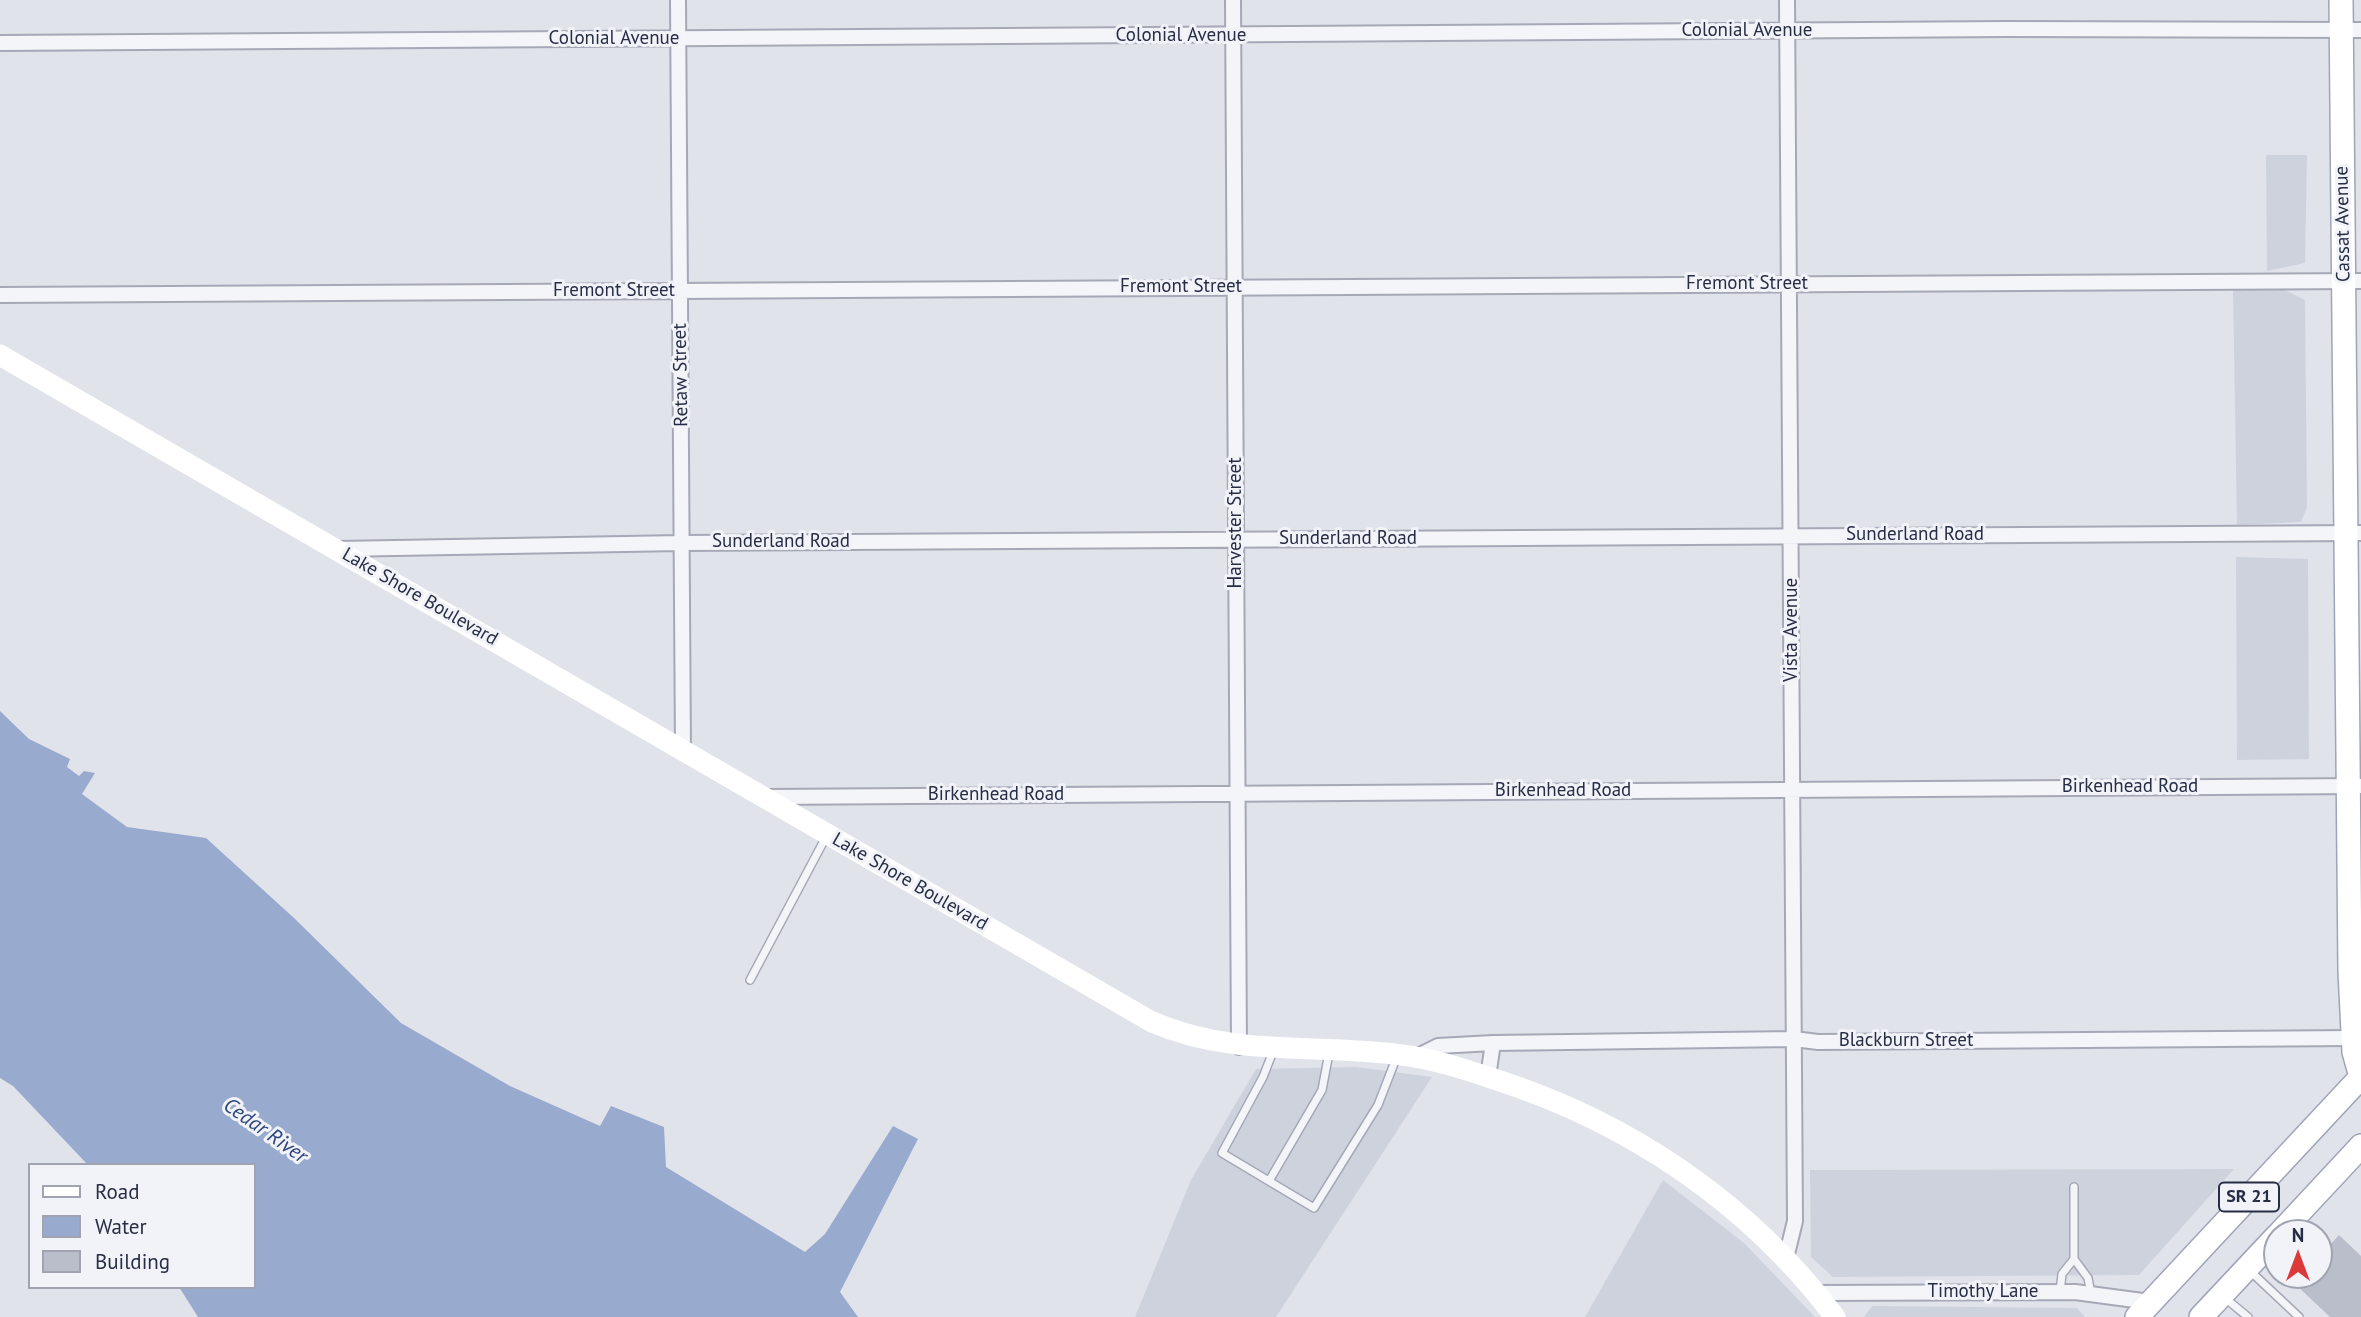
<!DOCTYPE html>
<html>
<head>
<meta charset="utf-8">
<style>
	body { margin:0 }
	#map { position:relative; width:2361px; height:1317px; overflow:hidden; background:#e1e3eb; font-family:"PT Sans",sans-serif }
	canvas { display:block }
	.legend { position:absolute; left:28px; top:1163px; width:228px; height:126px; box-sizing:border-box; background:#f1f3f8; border:2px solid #a0a4b0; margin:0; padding:9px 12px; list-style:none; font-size:21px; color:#272d44 }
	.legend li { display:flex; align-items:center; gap:14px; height:35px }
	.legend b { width:35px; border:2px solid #a0a4b0 }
	.north { position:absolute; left:2263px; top:1219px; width:70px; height:70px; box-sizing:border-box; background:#f1f3f8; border:2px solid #a0a4b0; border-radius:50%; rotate:0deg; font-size:19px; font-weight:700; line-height:28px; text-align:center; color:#272d44 }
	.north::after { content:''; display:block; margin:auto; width:24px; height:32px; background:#dc3a3a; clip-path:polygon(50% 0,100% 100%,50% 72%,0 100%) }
</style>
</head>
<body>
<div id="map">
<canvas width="2361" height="1317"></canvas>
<ul class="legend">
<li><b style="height:9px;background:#fff"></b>Road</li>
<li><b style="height:19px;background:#98aace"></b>Water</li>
<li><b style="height:19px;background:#babecb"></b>Building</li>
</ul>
<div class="north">N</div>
</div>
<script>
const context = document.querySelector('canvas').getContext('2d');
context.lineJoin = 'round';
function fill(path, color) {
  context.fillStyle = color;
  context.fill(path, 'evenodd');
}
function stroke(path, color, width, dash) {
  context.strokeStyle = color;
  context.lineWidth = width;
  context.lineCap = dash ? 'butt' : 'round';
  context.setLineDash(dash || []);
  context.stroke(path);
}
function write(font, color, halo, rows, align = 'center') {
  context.font = font + ' "PT Sans",sans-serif';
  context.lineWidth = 6;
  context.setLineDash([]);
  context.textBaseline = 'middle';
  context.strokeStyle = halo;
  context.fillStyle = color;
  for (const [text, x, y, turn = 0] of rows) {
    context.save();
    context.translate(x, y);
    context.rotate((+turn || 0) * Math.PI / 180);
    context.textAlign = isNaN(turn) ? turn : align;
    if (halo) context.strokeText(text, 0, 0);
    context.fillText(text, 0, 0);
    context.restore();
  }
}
fill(new Path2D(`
	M2266 155H2307L2305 263 2267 271Z
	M2279 287 2305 300 2307 507 2301 522 2237 525 2233 289Z
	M2236 557 2308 559 2309 759 2237 760Z
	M1356 1067 1432 1077 1276 1317H1135L1191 1180 1256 1069Z
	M2234 1169 2139 1275 1833 1277 1811 1257 1810 1170Z
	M1663 1180 1744 1243 1815 1317H1585Z
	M1872 1306 2077 1308 2085 1317H1864Z`), '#ced2dd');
fill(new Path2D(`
	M0 711 29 739 70 759 67 767 79 776 84 771 95 773 82 794 127 827 206 838 294 918 401 1023 510 1086 600 1126 611 1106 664 1127 666 1167 805 1252 825 1234 893 1126 918 1139 840 1292 858 1317H198L179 1287H254V1165H88L13 1086 0 1078Z`), '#98aace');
fill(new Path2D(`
	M2339 1235 2361 1256V1317H2330L2294 1283 2301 1275H2319V1246L2324 1241 2329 1246Z`), '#babecb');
const lane = new Path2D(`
	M750 980 827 835
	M1274 1049 1263 1077 1222 1153 1314 1208 1378 1105 1397 1056
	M1269 1181 1322 1090 1329 1053
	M2074 1187V1259
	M2248 1269 2299 1317
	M2060 1292 2062 1274 2074 1259 2088 1278 2091 1294
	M2225 1298 2248 1317`);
const street = new Path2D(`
	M678 0 683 750
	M1233 0 1239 1047
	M0 43 2007 29 2361 30
	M0 295 2361 281
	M337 549 682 543 2361 533
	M766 797 2361 786
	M1416 1057 1438 1046 1493 1043
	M1488 1077 1493 1043 1794 1039 1818 1042 2353 1038
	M1786 1258 1795 1221 1787 0
	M1816 1293 2075 1292 2150 1302`);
const primary = new Path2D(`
	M2341 0 2350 971 2354 1052 2361 1077
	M2280 1233 2361 1146
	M2137 1317 2361 1077
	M2201 1317 2277 1236`);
stroke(lane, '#a5a9b6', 10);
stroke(street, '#a5a9b6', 18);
stroke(primary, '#9fa5b8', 26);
stroke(lane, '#f4f5f9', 7);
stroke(street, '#f4f5f9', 14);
stroke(new Path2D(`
	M0 355 1152 1022C1237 1058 1314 1043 1402 1055 1434 1059 1464 1069 1494 1079 1629 1122 1749 1203 1835 1317`), '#fff', 21);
stroke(primary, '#fff', 23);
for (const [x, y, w] of [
	[2249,1197,60]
]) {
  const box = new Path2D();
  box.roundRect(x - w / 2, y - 14.5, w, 29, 5);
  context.fillStyle = '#f1f3f8';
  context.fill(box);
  stroke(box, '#272d44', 2);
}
write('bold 18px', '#272d44', null, [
	["SR 21",2249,1197]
]);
write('19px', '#272d44', '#f1f3f8', [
	["Colonial Avenue",1747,31],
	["Colonial Avenue",1181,36],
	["Colonial Avenue",614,39],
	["Cassat Avenue",2343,224,-91],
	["Fremont Street",1747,284],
	["Fremont Street",1181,287],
	["Fremont Street",614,291],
	["Retaw Street",681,375,-91],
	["Harvester Street",1236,523,-90],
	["Sunderland Road",1915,535],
	["Sunderland Road",1348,539],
	["Sunderland Road",781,542],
	["Lake Shore Boulevard",420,597,30],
	["Vista Avenue",1792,630,-90],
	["Birkenhead Road",2130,787],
	["Birkenhead Road",1563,791],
	["Birkenhead Road",996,795],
	["Lake Shore Boulevard",910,882,30],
	["Blackburn Street",1906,1041],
	["Timothy Lane",1983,1292]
]);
write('italic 21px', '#2d457d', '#f1f3f8', [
	["Cedar River",265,1131,35]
]);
</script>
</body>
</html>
